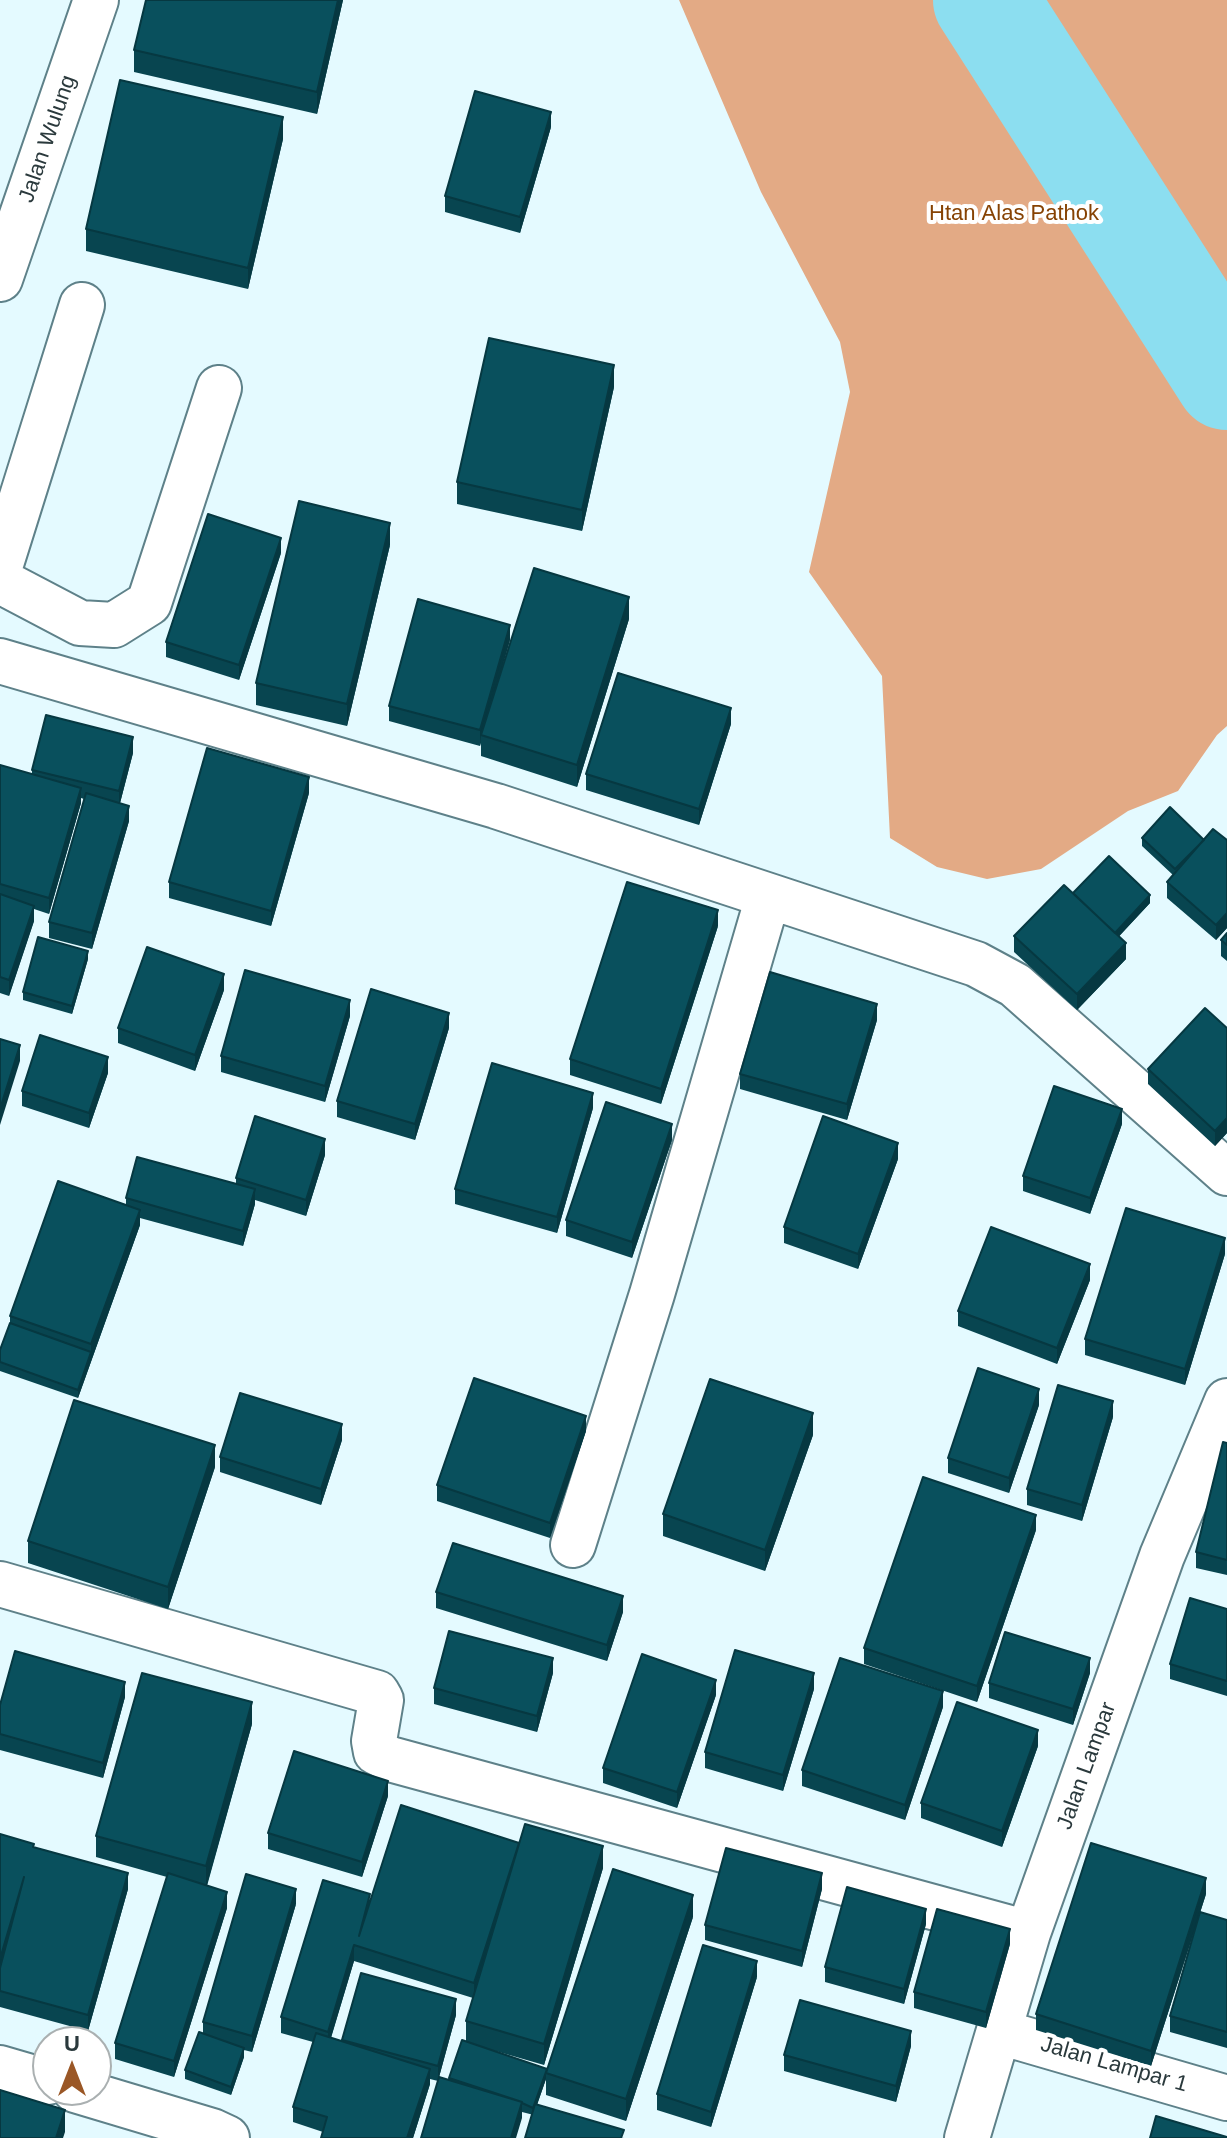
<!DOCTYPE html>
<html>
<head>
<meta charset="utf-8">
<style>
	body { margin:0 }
	#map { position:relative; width:1227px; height:2138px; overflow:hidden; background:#e4faff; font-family:Helvetica,sans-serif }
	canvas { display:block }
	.north { position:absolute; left:32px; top:2026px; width:80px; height:80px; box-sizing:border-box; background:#fff; border:2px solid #aab0b1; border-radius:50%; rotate:0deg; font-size:22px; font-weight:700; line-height:32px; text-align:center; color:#2a393c }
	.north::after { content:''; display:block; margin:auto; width:28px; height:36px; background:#9a5726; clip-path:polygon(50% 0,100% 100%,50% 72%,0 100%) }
</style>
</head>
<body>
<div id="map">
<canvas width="1227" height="2138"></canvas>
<div class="north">U</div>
</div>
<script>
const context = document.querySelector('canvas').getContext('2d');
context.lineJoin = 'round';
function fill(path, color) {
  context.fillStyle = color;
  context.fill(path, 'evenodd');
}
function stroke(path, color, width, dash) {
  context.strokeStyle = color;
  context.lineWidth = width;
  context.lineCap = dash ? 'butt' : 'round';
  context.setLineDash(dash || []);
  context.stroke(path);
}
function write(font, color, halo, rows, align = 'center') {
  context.font = font + ' Helvetica,sans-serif';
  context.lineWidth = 8;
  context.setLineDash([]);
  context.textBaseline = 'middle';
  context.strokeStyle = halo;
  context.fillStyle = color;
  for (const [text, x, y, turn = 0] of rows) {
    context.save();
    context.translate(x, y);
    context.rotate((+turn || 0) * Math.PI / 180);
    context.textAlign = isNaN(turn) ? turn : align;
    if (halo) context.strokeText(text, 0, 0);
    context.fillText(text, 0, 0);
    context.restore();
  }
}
fill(new Path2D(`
	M679 0H1227V726L1217 735 1178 791 1128 811 1041 869 987 879 937 867 890 838 882 676 809 572 850 392 840 342 761 192Z`), '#e3aa85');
stroke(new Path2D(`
	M985 0 1227 378`), '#8cdef0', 104);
const minor = new Path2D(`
	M0 279 96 0
	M0 567 82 305
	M0 581 80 623 114 625 149 603 219 388
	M0 661 496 806 976 964 1015 985 1227 1173
	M573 1545 652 1294 768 897
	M0 1584 377 1693 381 1700 374 1741 376 1752 390 1759 1028 1933
	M1000 2032 1227 2098
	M0 2068 48 2082
	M75 2090 212 2131 227 2138
	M967 2138 1028 1933 1162 1556 1227 1401`);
stroke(minor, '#5e8189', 48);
stroke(minor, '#fff', 44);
fill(new Path2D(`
	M146 0H343L317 114 134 72V50Z
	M551 127 520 233 445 212V196Z
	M283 139 248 289 86 251V229Z
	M614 387 582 531 457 504V482Z
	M390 545 347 726 256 705V683Z
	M281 553 239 680 166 657V642Z
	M629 619 577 787 481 756V743L480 746 389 721V706L510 640 498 680Z
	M731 724 699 825 586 790V774Z
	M133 753 120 803 129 821 92 949 49 938V922L84 799 81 798V803L49 914 34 909V921L9 996 0 993V765L32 774V770Z
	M309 793 271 926 169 898V882Z
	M1142 838 1227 840V928L1216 940 1167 898V882L1173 875 1142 846Z
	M1073 893 1150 903 1119 936 1126 959 1077 1010 1014 952V936Z
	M718 926 661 1104 570 1075V1059Z
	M1227 933V961L1221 956V940Z
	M88 959 72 1014 23 1000V992Z
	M224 990 195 1071 118 1043V1028Z
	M350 1016 325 1102 221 1072V1056Z
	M877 1020 847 1120 740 1089V1074Z
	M449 1028 415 1140 337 1117V1101Z
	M1227 1028V1133L1215 1146 1148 1084V1069Z
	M108 1073 89 1128 22 1106V1091Z
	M593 1108 557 1233 455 1204V1189Z
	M1122 1124 1090 1214 1023 1191V1176Z
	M672 1140 632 1258 566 1236V1220Z
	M325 1155 306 1216 255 1200V1204L243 1246 140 1218V1225L78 1398 0 1371V1350L10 1323V1316L126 1205V1198L236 1184V1178Z
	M898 1159 858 1269 784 1243V1227Z
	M1225 1254 1185 1385 1085 1355V1339Z
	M1090 1280 1057 1364 958 1326V1311Z
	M1039 1405 1009 1493 948 1473V1458Z
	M1113 1417 1082 1521 1027 1505V1489Z
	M586 1431 550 1538 437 1501V1485Z
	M813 1435 765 1571 663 1536V1514Z
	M342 1440 321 1505 220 1472V1457Z
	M1227 1443V1575L1196 1568V1552Z
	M215 1467 168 1609 28 1563V1541Z
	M1036 1530 977 1702 864 1664V1648Z
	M436 1592 623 1612 607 1661 436 1608Z
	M1227 1609V1696L1170 1679V1664Z
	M553 1673 537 1732 434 1704V1688Z
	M1090 1673 1073 1725 989 1698V1683Z
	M814 1689 783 1791 705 1768V1752Z
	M716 1695 677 1808 603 1783V1768Z
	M125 1697 103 1778 0 1750V1705Z
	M943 1707 905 1820 802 1786V1770Z
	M252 1724 207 1886 227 1908 174 2077 115 2059V2043L167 1877 96 1857V1836Z
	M1038 1746 1002 1847 921 1818V1803Z
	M388 1796 362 1877 268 1849V1833Z
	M0 1834 34 1848 128 1889 88 2031 0 2007Z
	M519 1843 603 1868 544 2065 492 2050 547 2069 693 1917 626 2121 546 2095V2079L537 2105 624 2138 522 2112V2118L438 2081 430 2079V2084L413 2138H321L323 2132 293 2122V2107L313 2042 281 2033V2017L370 1902ZM354 1961 473 1998 466 2021V2041L449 2080 439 2077 456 2015 342 2040V2042L331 2038Z
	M822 1889 802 1967 705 1940V1925Z
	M1206 1894 1151 2066 1036 2030V2014Z
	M296 1904 252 2052 244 2050V2057L231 2095 185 2079V2070L203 2034V2022Z
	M1227 1920V2048L1170 2032V2016Z
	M926 1924 904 2004 825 1982V1967Z
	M1010 1944 986 2028 914 2008V1992Z
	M757 1977 711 2127 657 2110V2094Z
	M911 2046 896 2102 784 2071V2055Z`), '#084550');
fill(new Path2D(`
	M338 0H343L317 114V92Z
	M551 112V127L520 233V217Z
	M283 117V139L248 289V268Z
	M614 365V387L582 531V510Z
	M390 523V545L347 726V704Z
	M281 538V553L239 680V665Z
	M629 597V619L577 787V765Z
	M510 625V640L483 735H481L480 746V730Z
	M731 708V724L699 825V809Z
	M133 737V753L119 807V791Z
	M309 777V793L271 926V911Z
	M81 788V803L49 914V898Z
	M129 806V821L92 949V933Z
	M1150 895V903L1112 944V936Z
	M34 906V921L9 996V980Z
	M718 910V926L661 1104V1089Z
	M1227 913V928L1216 940V925Z
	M1126 943V959L1077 1010V994Z
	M88 951V959L72 1014V1006Z
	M224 974V990L195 1071V1055Z
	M350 1000V1016L325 1102V1086Z
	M877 1004V1020L847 1120V1104Z
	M449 1013V1028L415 1140V1124Z
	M20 1045V1061L0 1125V1109Z
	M108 1057V1073L89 1128V1113Z
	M593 1093V1108L557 1233V1217Z
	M1122 1109V1124L1090 1214V1198Z
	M1227 1118V1133L1215 1146V1131Z
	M672 1124V1140L632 1258V1242Z
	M325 1139V1155L306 1216V1200Z
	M898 1143V1159L858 1269V1254Z
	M255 1189V1204L243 1246V1231Z
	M140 1210V1225L78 1398V1390L91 1352V1344Z
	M1225 1238V1254L1185 1385V1369Z
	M1090 1264V1280L1057 1364V1348Z
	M1039 1389V1405L1009 1493V1478Z
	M1113 1401V1417L1082 1521V1505Z
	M813 1413V1435L765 1571V1550Z
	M586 1416V1431L550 1538V1523Z
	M342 1424V1440L321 1505V1489Z
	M215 1445V1467L168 1609V1587Z
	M1036 1515V1530L977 1702V1686Z
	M623 1596V1612L607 1661V1645Z
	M553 1658V1673L537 1732V1716Z
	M1090 1658V1673L1073 1725V1709Z
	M814 1673V1689L783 1791V1775Z
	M716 1680V1695L677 1808V1792Z
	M125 1682V1697L103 1778V1763Z
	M943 1691V1707L905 1820V1805Z
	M252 1702V1724L206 1888V1866Z
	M1038 1730V1746L1002 1847V1831Z
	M388 1781V1796L362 1877V1862Z
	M519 1843 474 1999V1983Z
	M603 1846V1868L544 2065V2044Z
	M128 1873V1889L88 2031V2015Z
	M822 1873V1889L802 1967V1951Z
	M24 1877 0 1975V1959Z
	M1206 1878V1894L1151 2066V2051Z
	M296 1889V1904L252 2052V2036Z
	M227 1892V1908L174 2077V2061Z
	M693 1895V1917L626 2121V2099Z
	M926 1909V1924L904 2004V1989Z
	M1010 1929V1944L986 2028V2012Z
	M354 1945V1961L328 2047V2032Z
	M757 1961V1977L711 2127V2112Z
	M456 1999V2015L438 2081V2066Z
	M911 2031V2046L896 2102V2086Z
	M244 2048V2057L231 2095V2087Z
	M430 2069V2084L413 2138H407Z
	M546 2073V2079L533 2116V2108Z
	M522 2102V2118L516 2138H511Z
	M65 2110V2132L63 2138H56Z`), '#063841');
const building = new Path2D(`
	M146 0H338L317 92 134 50Z
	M120 80 283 117 248 268 86 229Z
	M475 91 551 112 520 217 445 196Z
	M489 338 614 365 582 510 457 482Z
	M299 501 390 523 347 704 256 683Z
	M208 514 281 538 239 665 166 642Z
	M534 568 629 597 577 765 481 735Z
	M418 599 510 625 480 730 389 706Z
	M618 673 731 708 699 809 586 774Z
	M46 715 133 737 119 791 32 770Z
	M207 748 309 777 271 911 169 882Z
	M0 765 81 788 49 898 0 884Z
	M86 793 129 806 92 933 49 922Z
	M1170 807 1204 840 1175 869 1142 838Z
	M1213 829 1227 840V913L1216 925 1167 882Z
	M1109 856 1150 895 1115 933 1073 893Z
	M627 882 718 910 661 1089 570 1059Z
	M1064 885 1126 943 1077 994 1014 936Z
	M0 894 34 906 9 980 0 977Z
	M1227 933V945L1221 940Z
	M38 937 88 951 72 1006 23 992Z
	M147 947 224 974 195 1055 118 1028Z
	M245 970 350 1000 325 1086 221 1056Z
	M770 972 877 1004 847 1104 740 1074Z
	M371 989 449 1013 415 1124 337 1101Z
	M1205 1008 1227 1028V1118L1215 1131 1148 1069Z
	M40 1035 108 1057 89 1113 22 1091Z
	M0 1039 20 1045 0 1109Z
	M492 1063 593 1093 557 1217 455 1189Z
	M1054 1086 1122 1109 1090 1198 1023 1176Z
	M606 1102 672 1124 632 1242 566 1220Z
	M255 1116 325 1139 306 1200 236 1178Z
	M823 1116 898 1143 858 1254 784 1227Z
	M137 1157 255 1189 243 1231 126 1198Z
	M58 1181 140 1210 91 1344 10 1316Z
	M1126 1208 1225 1238 1185 1369 1085 1339Z
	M991 1227 1090 1264 1057 1348 958 1311Z
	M10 1323 91 1352 78 1390 0 1362V1350Z
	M978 1368 1039 1389 1009 1478 948 1458Z
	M474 1378 586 1416 550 1523 437 1485Z
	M710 1379 813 1413 765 1550 663 1514Z
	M1058 1385 1113 1401 1082 1505 1027 1489Z
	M240 1393 342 1424 321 1489 220 1457Z
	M74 1400 215 1445 168 1587 28 1541Z
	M1223 1442 1227 1443V1560L1196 1552Z
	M923 1477 1036 1515 977 1686 864 1648Z
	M453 1543 623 1596 607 1645 436 1592Z
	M1190 1598 1227 1609V1681L1170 1664Z
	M449 1631 553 1658 537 1716 434 1688Z
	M1005 1632 1090 1658 1073 1709 989 1683Z
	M735 1650 814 1673 783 1775 705 1752Z
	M15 1651 125 1682 103 1763 0 1734V1705Z
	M642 1654 716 1680 677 1792 603 1768Z
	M840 1658 943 1691 905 1805 802 1770Z
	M142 1673 252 1702 206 1866 96 1836Z
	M957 1702 1038 1730 1002 1831 921 1803Z
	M294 1751 388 1781 362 1862 268 1833Z
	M401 1805 519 1843 474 1983 354 1945 328 2032 281 2017 323 1880 370 1894 359 1936Z
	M525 1824 603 1846 544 2044 466 2021Z
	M0 1834 34 1844 33 1847 128 1873 88 2015 0 1991V1968L24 1877 0 1959Z
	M1091 1843 1206 1878 1151 2051 1036 2014Z
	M726 1848 822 1873 802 1951 705 1925Z
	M613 1869 693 1895 626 2099 546 2073Z
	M168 1873 227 1892 174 2061 115 2043Z
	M246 1874 296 1889 252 2036 203 2022Z
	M847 1887 926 1909 904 1989 825 1967Z
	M937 1909 1010 1929 986 2012 914 1992Z
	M1200 1912 1227 1920V2032L1170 2016Z
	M703 1945 757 1961 711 2112 657 2094Z
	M361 1973 456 1999 438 2066 342 2040Z
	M800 2000 911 2031 896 2086 784 2055Z
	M199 2032 244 2048 231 2087 185 2070Z
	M316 2033 430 2069 407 2138H321L327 2117 293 2107Z
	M462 2040 547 2069 533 2108 522 2103V2102L449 2078Z
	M439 2077 522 2102 511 2138H421Z
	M0 2090 65 2110 56 2138H0Z
	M535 2104 624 2130 621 2138H525Z
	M1156 2116 1227 2137V2138H1150Z`);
fill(building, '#09505d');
stroke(building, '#063841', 2);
write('22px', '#2a393c', '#fff', [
	["Jalan Wulung",48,139,-71],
	["Jalan Lampar",1087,1766,-70],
	["Jalan Lampar 1",1114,2065,16]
]);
write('22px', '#864203', '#fff', [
	["Htan Alas Pathok",1014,214]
]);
</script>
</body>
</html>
